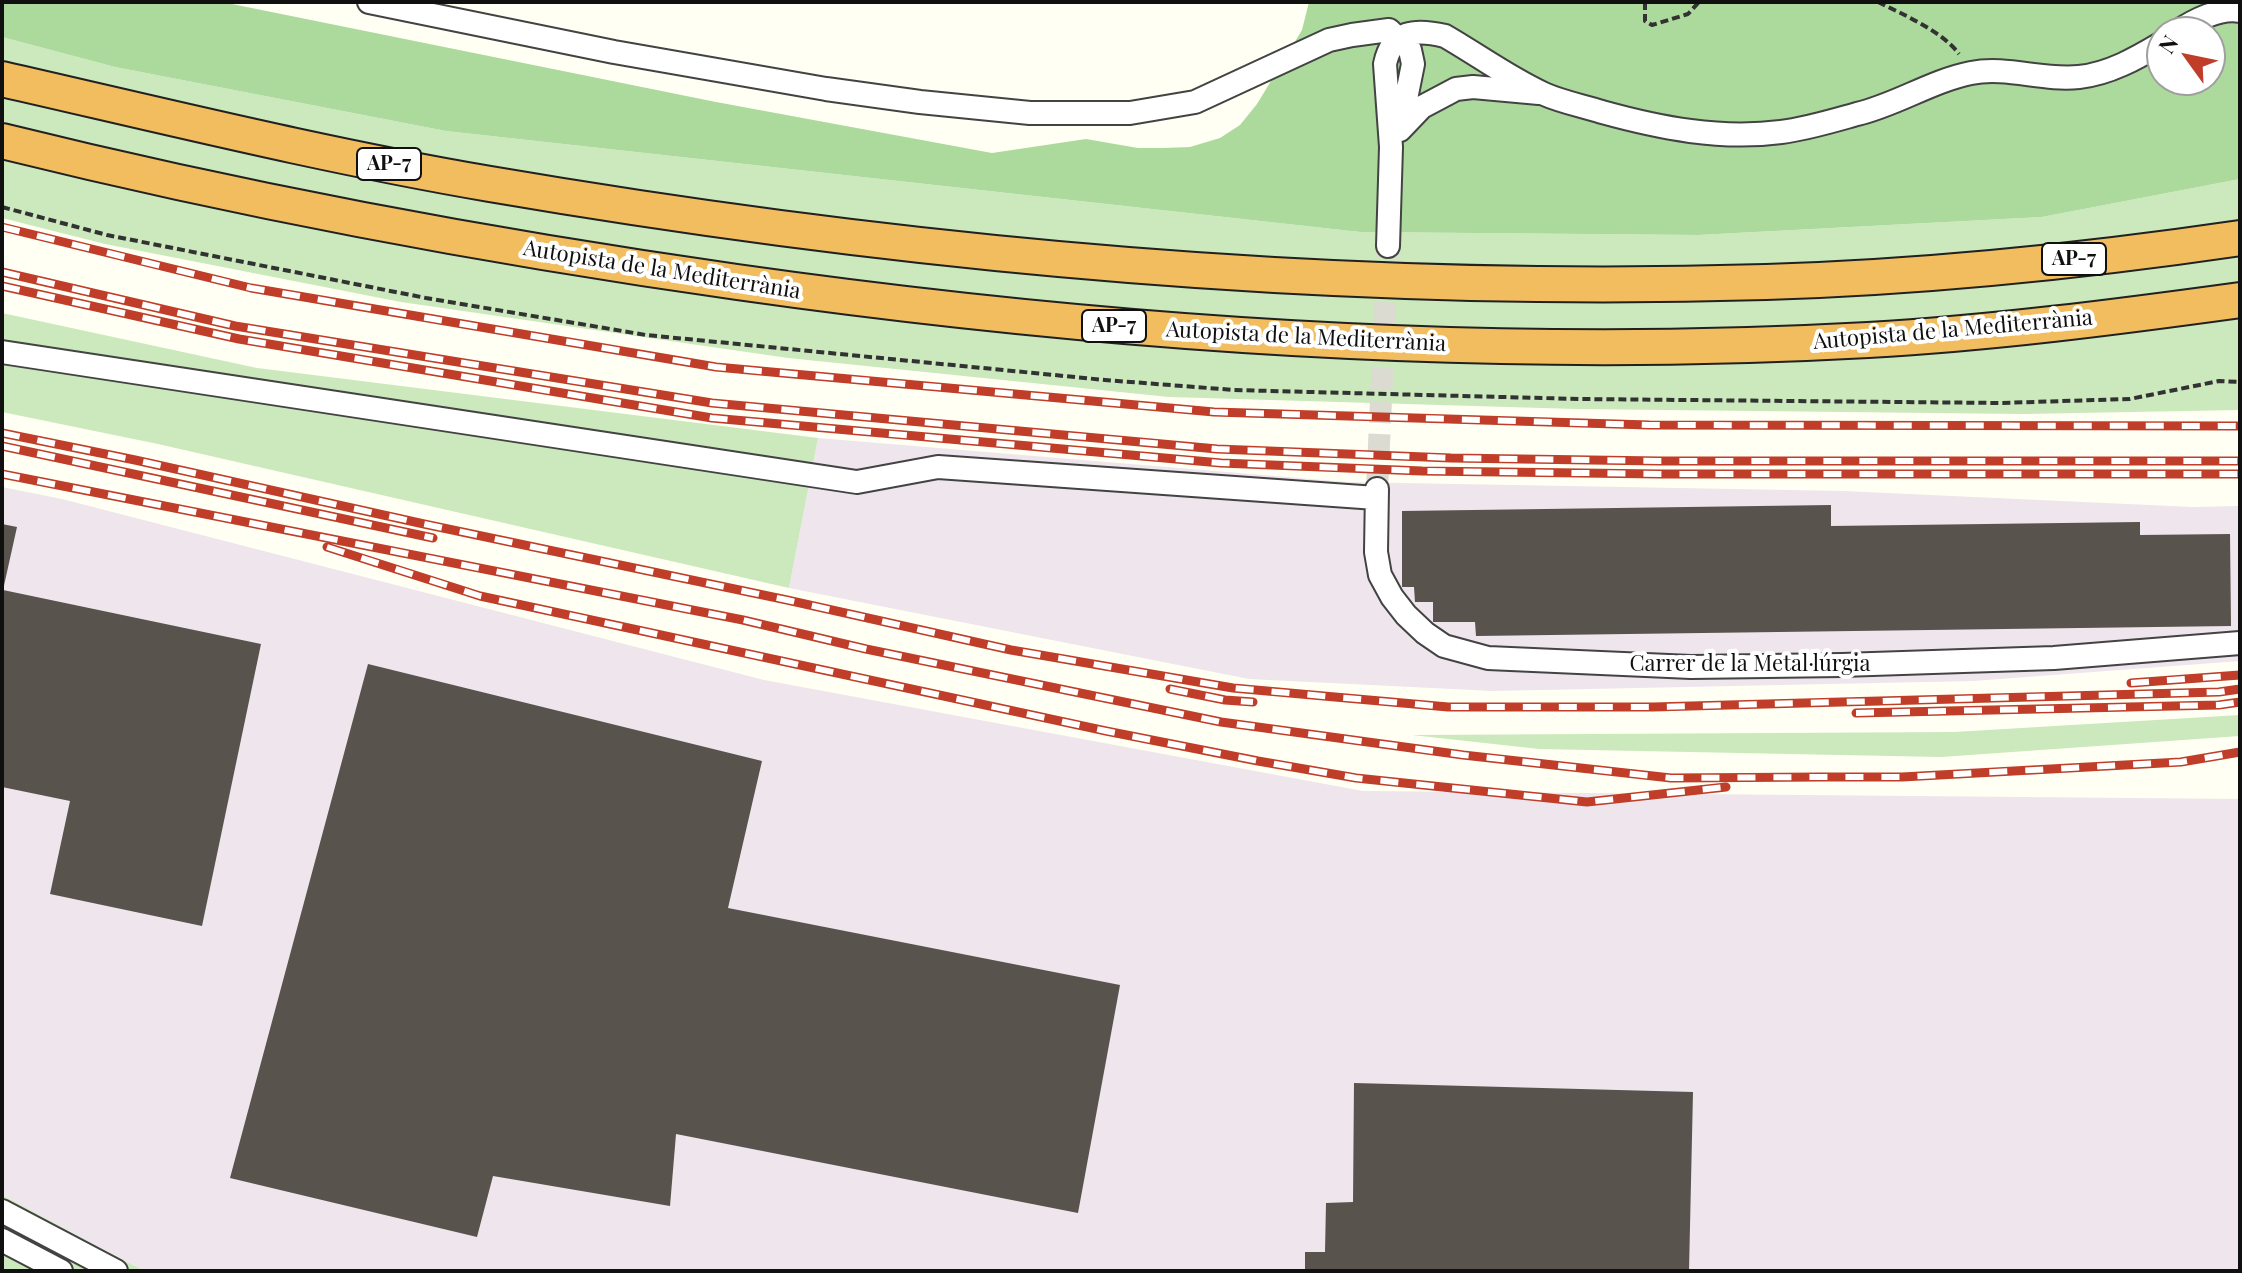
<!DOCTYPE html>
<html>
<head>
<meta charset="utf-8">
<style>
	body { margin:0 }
	#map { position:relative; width:2242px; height:1273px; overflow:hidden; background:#fffff3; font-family:"Playfair Display",serif }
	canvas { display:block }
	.frame { position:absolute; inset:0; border:4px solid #101010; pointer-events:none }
	.north { position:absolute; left:2146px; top:16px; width:80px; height:80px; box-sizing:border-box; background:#fff; border:2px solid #9f9f9f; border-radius:50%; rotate:303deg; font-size:22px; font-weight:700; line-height:32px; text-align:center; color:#101010 }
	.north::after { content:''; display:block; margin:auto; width:28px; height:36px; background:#bf3d29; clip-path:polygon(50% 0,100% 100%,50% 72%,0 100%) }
</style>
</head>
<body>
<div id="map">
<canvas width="2242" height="1273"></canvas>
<div class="frame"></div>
<div class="north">N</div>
</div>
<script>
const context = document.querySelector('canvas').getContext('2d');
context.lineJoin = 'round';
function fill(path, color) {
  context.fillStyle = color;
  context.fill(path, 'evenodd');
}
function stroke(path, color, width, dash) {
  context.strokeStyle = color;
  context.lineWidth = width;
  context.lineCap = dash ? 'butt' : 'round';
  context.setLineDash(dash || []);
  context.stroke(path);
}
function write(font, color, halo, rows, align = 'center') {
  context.font = font + ' "Playfair Display",serif';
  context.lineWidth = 8;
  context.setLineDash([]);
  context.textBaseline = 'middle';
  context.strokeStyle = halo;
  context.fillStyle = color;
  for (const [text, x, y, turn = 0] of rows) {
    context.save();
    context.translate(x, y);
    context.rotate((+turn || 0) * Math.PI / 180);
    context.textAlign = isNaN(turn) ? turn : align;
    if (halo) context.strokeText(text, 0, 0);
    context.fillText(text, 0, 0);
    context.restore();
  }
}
fill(new Path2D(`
	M818 438 1347 482 1843 491 2192 507 2240 506V661L1973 681 1493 691 1249 679 789 588Z
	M2 487 62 499 764 680 1363 791 2240 799V1271H144L2 1195Z`), '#eee5ed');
fill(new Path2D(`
	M2 37 115 67 446 131 1360 232 1698 235 2042 217 2240 179V410L2023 414 1576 409 1169 397 788 358 401 302 105 244 2 218Z
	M2 313 257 368 818 438 789 588 158 444 2 412Z
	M2240 715V736L1941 757 1539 749 1412 735 1954 732Z
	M2 1195 144 1271H2Z`), '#cbe9bc');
fill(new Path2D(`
	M2 2H222L716 102 992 153 1086 139 1138 148H1164L1190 147 1220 138 1240 125 1257 104 1302 30 1309 2H2240V179L2042 217 1698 235 1360 232 446 131 115 67 2 37ZM2162 32H2210V80H2162Z`), '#acda9c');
fill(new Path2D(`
	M1831 505V526L2140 522V535L2230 534 2231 626 1476 636 1475 622H1433V602H1415L1414 587H1402V511Z
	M2 524 17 527 3 590 261 644 202 926 50 894 70 801 2 787Z
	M368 664 762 761 728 908 1120 985 1078 1213 676 1134 670 1206 493 1176 477 1237 230 1178Z
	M1354 1083 1693 1092 1689 1271H1305V1252H1325L1326 1203 1353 1202Z`), '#58534c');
stroke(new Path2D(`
	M1377 489 1388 246`), '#dbdbd1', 22, [22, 11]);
const minor = new Path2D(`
	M369 2 614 52 826 89 920 102 1030 113H1130L1195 102 1329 40 1352 35 1389 30 1410 50 1413 64 1400 129
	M2177 32C2193 21 2220 7 2240 11
	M1400 130 1422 107 1456 89 1473 87 1539 93
	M1388 246 1391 147 1385 64C1392 30 1416 29 1445 36 1478 55 1509 78 1544 94 1562 102 1583 106 1602 112 1660 128 1720 140 1781 132 1806 129 1832 121 1857 114 1896 105 1931 81 1971 73 2007 66 2043 81 2079 77 2109 74 2137 58 2162 43
	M2 352 857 482 938 467 1376 498
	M1377 489 1376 552 1380 575 1392 597 1406 615 1425 633 1444 646 1488 658 1691 667 1842 665 2054 658 2240 643
	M2 1211 116 1271
	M2 1240 61 1271`);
const highway = new Path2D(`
	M2 79C164 116 326 156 490 184 911 256 1339 295 1766 282 1924 277 2083 261 2240 238
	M2 141C244 201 490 247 737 282 1111 335 1490 361 1868 340 1992 333 2116 317 2240 300`);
stroke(minor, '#434343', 26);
stroke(highway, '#212121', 38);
stroke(new Path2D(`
	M1645 2V21L1652 25 1688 14 1699 2
	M1878 2C1904 15 1942 31 1959 54
	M2 207 107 235 426 298 646 335 1105 380 1234 390 1580 399 2002 403 2130 399 2219 381 2240 382`), '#323232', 4, [8, 4]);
stroke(minor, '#fff', 22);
stroke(highway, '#f2bd5e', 34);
const rail = new Path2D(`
	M2 227 251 288 716 367 1214 412 1649 425 2240 426
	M2 272 235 326 712 403 1217 449 1451 458 1660 461H2240
	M2 286 239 339 712 418 1221 463 1422 471 1660 474H2240
	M2 433 135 460 424 524 787 600 1011 650 1233 688 1448 707H1653L2219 692 2240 689
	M2 446 433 538
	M2 474 743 620 866 649 1221 722 1463 755 1671 778 1821 777H1902L2181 762 2240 752
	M327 547 480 596 1106 731 1258 761 1356 778 1587 802 1726 787
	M2131 683 2240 675
	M1170 689 1225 700 1253 702
	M1856 713 2219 705 2240 702`);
stroke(rail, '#bf3d29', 9);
stroke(rail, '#fff', 6, [18]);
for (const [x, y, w] of [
	[389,164,64],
	[2074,259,64],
	[1114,326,64]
]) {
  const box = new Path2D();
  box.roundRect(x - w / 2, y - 16, w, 32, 6);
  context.fillStyle = '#fff';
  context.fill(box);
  stroke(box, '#101010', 2);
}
write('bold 20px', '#101010', null, [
	["AP-7",389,164],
	["AP-7",2074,259],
	["AP-7",1114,326]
]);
write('22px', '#101010', '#fff', [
	["Autopista de la Mediterrània",662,270,9],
	["Autopista de la Mediterrània",1953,330,-5],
	["Autopista de la Mediterrània",1306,337,3],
	["Carrer de la Metal·lúrgia",1750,664]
]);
</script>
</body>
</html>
